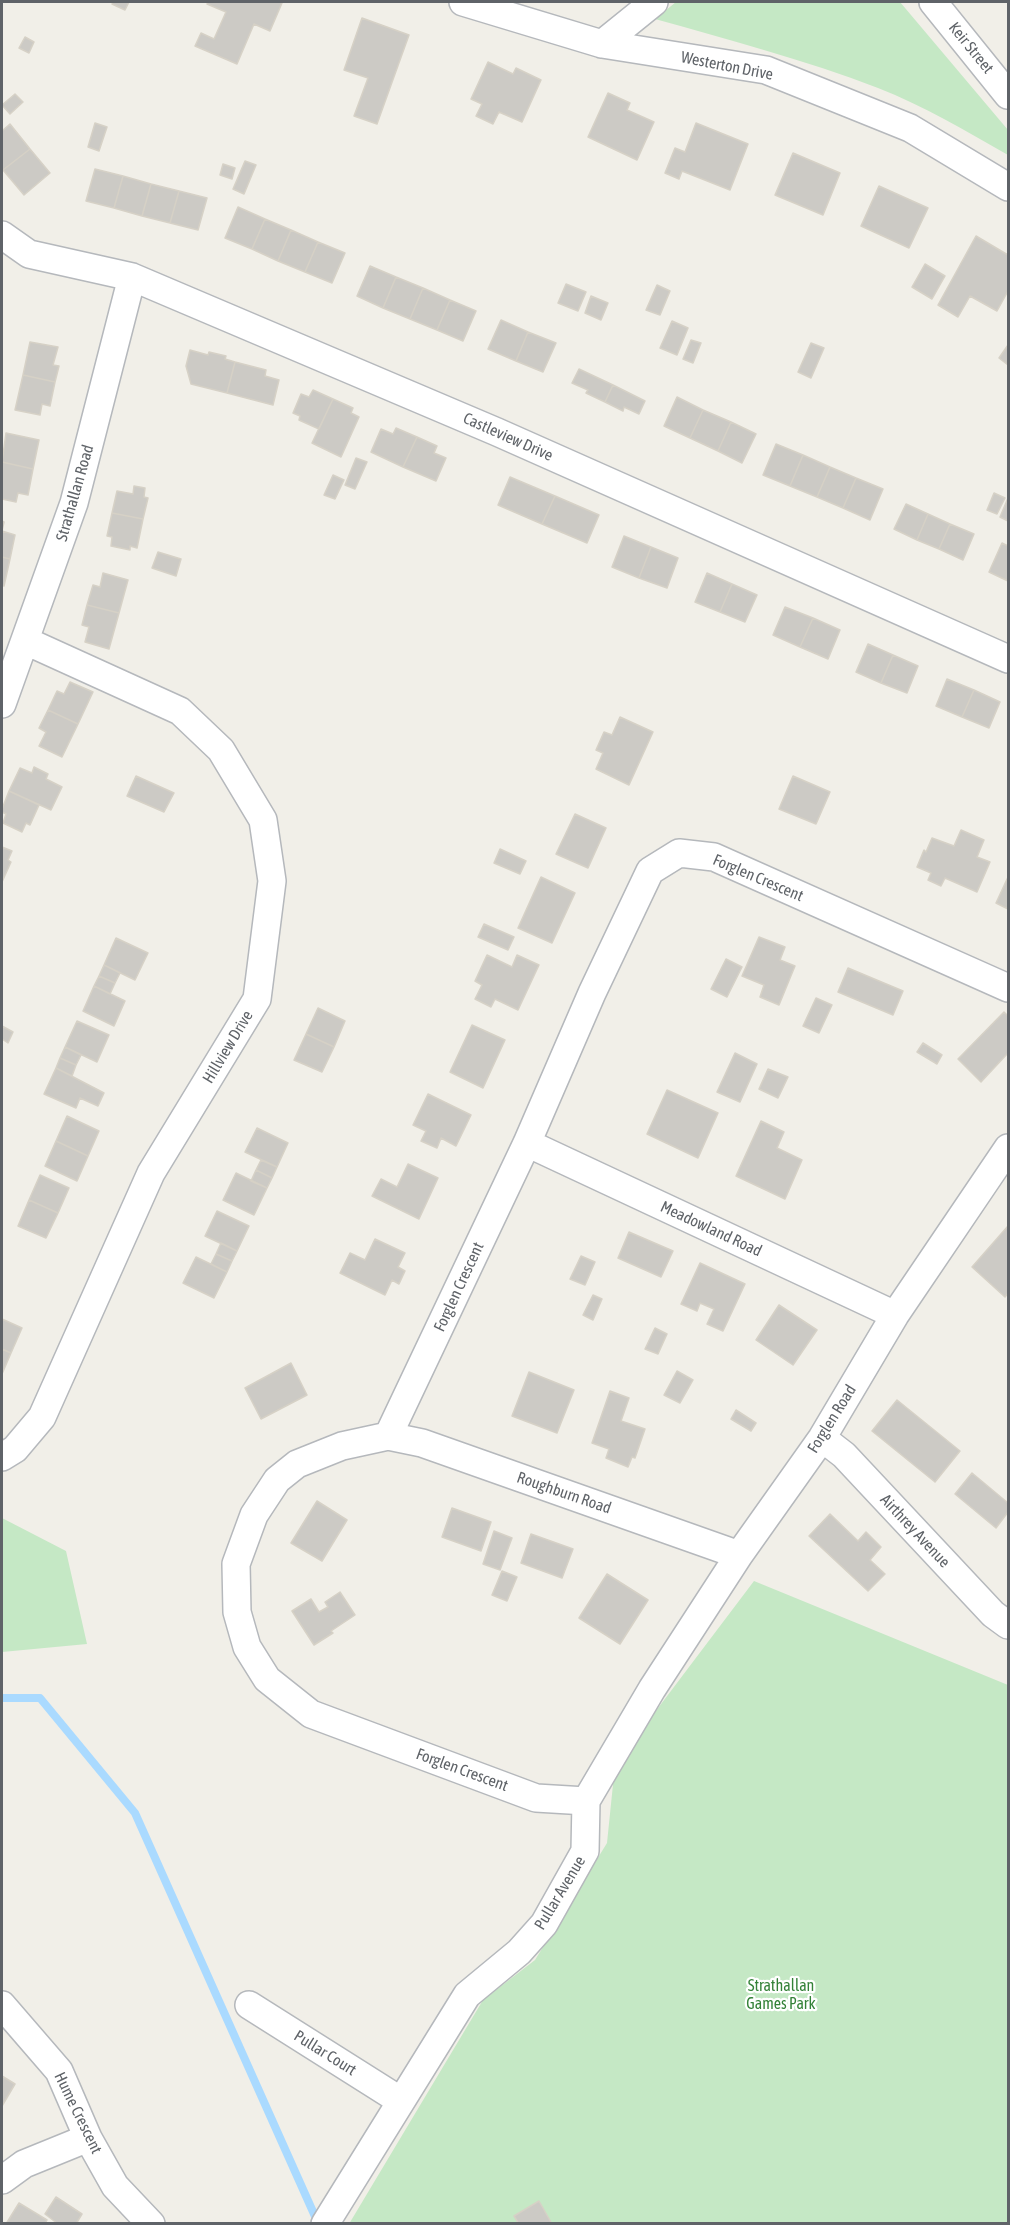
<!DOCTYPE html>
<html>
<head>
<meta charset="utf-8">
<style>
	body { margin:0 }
	#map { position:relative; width:1010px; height:2225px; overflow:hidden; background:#f1efe8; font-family:"Asap Condensed",sans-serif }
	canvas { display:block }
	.frame { position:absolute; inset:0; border:3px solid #5f6368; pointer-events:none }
</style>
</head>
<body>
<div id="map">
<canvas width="1010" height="2225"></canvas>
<div class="frame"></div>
</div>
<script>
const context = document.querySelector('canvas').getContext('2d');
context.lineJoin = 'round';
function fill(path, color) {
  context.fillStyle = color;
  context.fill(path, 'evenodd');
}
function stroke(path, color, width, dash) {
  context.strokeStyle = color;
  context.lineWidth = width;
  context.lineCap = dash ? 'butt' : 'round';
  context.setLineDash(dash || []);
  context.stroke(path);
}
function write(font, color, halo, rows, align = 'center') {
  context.font = font + ' "Asap Condensed",sans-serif';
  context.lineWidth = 4.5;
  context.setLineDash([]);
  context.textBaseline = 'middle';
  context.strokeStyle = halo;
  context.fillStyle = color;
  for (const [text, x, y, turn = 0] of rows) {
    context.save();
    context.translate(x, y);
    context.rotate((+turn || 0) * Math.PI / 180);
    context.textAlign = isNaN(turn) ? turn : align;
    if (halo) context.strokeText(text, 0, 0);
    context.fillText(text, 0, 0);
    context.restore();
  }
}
fill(new Path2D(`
	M676 2H900L1008 130V155C966 131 924 106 878 88 805 60 730 40 655 19Z
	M2 1518 66 1551 87 1644 2 1652Z
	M754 1581 1008 1685V2223L349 2224 483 2000 535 1960 607 1843 615 1765Z`), '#c5e8c5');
stroke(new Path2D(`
	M2 1698H40L135 1813 318 2223`), '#aadaff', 8);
const building = new Path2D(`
	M113 2H129L125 10 112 4Z
	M208 2H280L282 3 270 31 254 24 237 64 195 46 201 33 214 39 226 12 207 4Z
	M362 18 409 35 377 124 354 116 368 78 344 70Z
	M25 37 34 42 29 53 19 48Z
	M488 62 513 74 516 68 541 80 522 122 499 112 493 124 476 116 482 104 471 99Z
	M608 93 630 103 627 110 654 122 637 160 588 137Z
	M15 94 23 102 10 114 2 105Z
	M95 123 107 127 99 151 88 147Z
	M696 123 748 144 730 190 682 171 679 179 665 173 675 148 685 152Z
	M10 124 30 149 3 170 2 168V131Z
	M30 149 50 173 24 195 3 170Z
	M793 153 840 173 823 215 775 195Z
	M245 161 256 165 244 194 233 189Z
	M223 164 235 168 232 179 220 175Z
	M95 169 123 176 114 208 86 201Z
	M123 176 151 184 142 216 114 208Z
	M151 184 179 191 170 223 142 216Z
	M879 186 928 208 909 248 861 226Z
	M179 191 207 198 198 230 170 223Z
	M238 207 265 219 252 249 225 238Z
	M265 219 291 230 278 261 252 249Z
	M291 230 318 242 305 272 278 261Z
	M976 236 1008 255V291L997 311 970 296 958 317 938 305Z
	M318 242 345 253 332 283 305 272Z
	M925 264 945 276 932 299 912 287Z
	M370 266 396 277 383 308 357 296Z
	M396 277 423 288 410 319 383 308Z
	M566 284 586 292 578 311 558 303Z
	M657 285 670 291 660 315 646 310Z
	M423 288 450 300 437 330 410 319Z
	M591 296 608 303 601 320 585 313Z
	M450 300 476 311 463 341 437 330Z
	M501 320 528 332 516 361 488 349Z
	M672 321 688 328 677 355 660 348Z
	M528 332 556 343 543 372 516 361Z
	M691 340 701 343 693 363 683 359Z
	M30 342 58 347 53 365 59 366 55 382 23 375Z
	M811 343 824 348 811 378 798 372Z
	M1008 345V365L999 358Z
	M190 350 208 355 209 352 226 356 225 359 235 362 227 393 191 384 186 366Z
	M235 362 266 370 265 376 279 380 273 405 227 393Z
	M579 369 613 385 605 402 586 393 588 390 572 383Z
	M23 375 55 382 50 406 42 404 40 415 15 410Z
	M613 385 645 401 639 414 624 407 623 411 605 402Z
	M313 390 333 399 319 429 299 420 300 416 293 413 301 394 309 397Z
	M677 397 703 410 690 438 664 426Z
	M333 399 353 408 351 413 359 417 341 457 312 443Z
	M703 410 731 422 718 451 690 438Z
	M731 422 756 434 742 463 718 451Z
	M396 428 417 437 403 467 371 452 381 429 393 434Z
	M6 433 39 440 33 469 2 462Z
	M417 437 437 446 434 453 446 458 436 481 403 467Z
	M776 444 803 455 790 486 763 475Z
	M803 455 830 467 817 497 790 486Z
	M356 458 367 462 355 489 345 485Z
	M2 462 33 469 28 495 18 493 16 502 2 499Z
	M830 467 856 478 843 508 817 497Z
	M333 475 344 480 335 499 324 495Z
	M510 477 555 496 542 524 498 505Z
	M856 478 883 489 870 520 843 508Z
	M134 486 145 488 144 497 148 498 143 519 112 513 117 491 133 494Z
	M994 493 1005 498 997 514 987 510Z
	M555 496 599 515 587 543 542 524Z
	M1008 498V521L1000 517Z
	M906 504 928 514 917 540 894 529Z
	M112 513 143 519 137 548 130 546V550L111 546 112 537 107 536Z
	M928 514 950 524 939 549 917 540Z
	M2 521 4 522 2 531 15 535 10 559 2 557Z
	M950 524 974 534 963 560 939 549Z
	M624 536 651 547 639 578 612 567Z
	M1002 543 1008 546V581L989 572Z
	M651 547 678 558 667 588 639 578Z
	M158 552 181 559 176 576 152 568Z
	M2 557 10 559 4 586 2 585Z
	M103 573 128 580 119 613 87 605 93 585 100 587Z
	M707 573 732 584 720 612 695 602Z
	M732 584 757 595 745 622 720 612Z
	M87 605 119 613 109 649 85 642 89 627 82 625Z
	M785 607 813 618 800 647 773 635Z
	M813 618 840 630 828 659 800 647Z
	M868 644 893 655 881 683 856 672Z
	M893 655 918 666 907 693 881 683Z
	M947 679 974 690 962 717 936 706Z
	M70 682 93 692 78 724 48 710 57 691 64 694Z
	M974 690 1000 702 989 728 962 717Z
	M48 710 78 724 62 757 39 746 46 732 39 728Z
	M620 717 653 732 629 785 596 769 603 753 596 750 604 732 612 735Z
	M34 767 48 774 46 779 62 787 51 810 9 791 20 768 32 773Z
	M136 776 174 793 164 812 127 796Z
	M793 776 830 792 816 824 779 809Z
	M9 791 39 805 30 825 26 823 22 832 3 823 6 814 2 812V809Z
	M575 814 606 828 588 868 556 854Z
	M961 830 984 840 977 857 990 862 977 892 945 878 941 886 928 880 931 873 917 867 924 850 926 852 932 838 954 846Z
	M2 847 12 851 8 860 11 862 2 882Z
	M500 849 526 861 520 874 494 863Z
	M541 877 575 893 552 943 518 928Z
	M1008 877V909L996 903Z
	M484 924 514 937 508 950 478 937Z
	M759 937 785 947 780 960 795 966 779 1005 760 997 764 985 742 976Z
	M116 938 148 953 135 980 104 965Z
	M487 955 512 967 517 955 539 965 518 1010 495 999 491 1007 475 999 482 985 475 981Z
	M726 959 742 967 727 997 711 989Z
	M104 965 120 973 115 983 99 976Z
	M848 968 903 991 893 1015 838 992Z
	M99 976 115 983 110 994 94 986Z
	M94 986 125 1001 114 1026 83 1011Z
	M816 998 832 1005 819 1033 803 1026Z
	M318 1008 345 1021 334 1047 306 1034Z
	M1004 1012 1008 1016V1053L981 1082 958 1059Z
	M77 1021 109 1035 97 1062 65 1047Z
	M472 1025 505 1040 483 1088 450 1072Z
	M2 1026 13 1032 8 1043 2 1039Z
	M306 1034 334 1047 322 1072 294 1060Z
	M923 1043 942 1055 937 1064 917 1052Z
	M65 1047 81 1055 76 1065 60 1058Z
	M735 1053 757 1064 740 1102 717 1092Z
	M60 1058 76 1065 72 1076 56 1068Z
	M56 1068 104 1093 98 1106 80 1098 76 1108 44 1094Z
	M768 1069 788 1077 778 1098 759 1089Z
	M667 1090 718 1113 698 1158 647 1134Z
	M428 1094 471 1115 456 1146 441 1138 437 1148 421 1141 426 1131 413 1125Z
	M67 1116 99 1131 88 1156 56 1141Z
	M761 1121 784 1132 777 1148 802 1160 785 1199 736 1176Z
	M257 1128 288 1143 277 1167 245 1152Z
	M56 1141 88 1156 77 1181 45 1166Z
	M261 1160 277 1167 272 1178 256 1170Z
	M408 1164 438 1178 419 1219 372 1196 381 1179 397 1187Z
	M256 1170 272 1178 267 1188 251 1181Z
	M236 1173 267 1188 254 1215 223 1200Z
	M40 1175 69 1188 58 1213 29 1200Z
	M29 1200 58 1213 46 1238 18 1226Z
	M217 1211 249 1226 237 1251 205 1236Z
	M1008 1226V1293L1005 1297 972 1267Z
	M629 1232 673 1251 661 1277 618 1258Z
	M375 1239 405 1253 398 1267 405 1271 399 1284 392 1280 385 1295 340 1273 350 1253 365 1260Z
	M221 1243 237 1251 232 1261 216 1254Z
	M216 1254 232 1261 227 1272 211 1264Z
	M581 1256 595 1262 585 1285 570 1279Z
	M196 1257 227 1272 214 1298 183 1283Z
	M700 1263 745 1284 723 1331 707 1324 714 1309 700 1303 697 1311 681 1304Z
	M593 1295 602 1299 593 1320 583 1315Z
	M779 1305 817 1330 793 1365 756 1340Z
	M2 1319 22 1328 11 1353 2 1349Z
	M655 1328 667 1334 658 1354 645 1349Z
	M2 1349 11 1353 2 1374Z
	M291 1363 307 1395 261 1419 245 1388Z
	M677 1371 693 1380 680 1403 664 1395Z
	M529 1372 574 1390 557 1433 512 1416Z
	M610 1391 629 1398 621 1421 645 1429 635 1458 632 1457 628 1467 606 1458 609 1449 592 1443Z
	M897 1400 960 1451 935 1482 872 1431Z
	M736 1410 756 1423 751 1431 731 1419Z
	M972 1473 1008 1503V1512L996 1528 955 1494Z
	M317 1501 347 1520 322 1561 291 1543Z
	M452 1508 491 1522 481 1551 442 1537Z
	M830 1514 858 1541 866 1532 881 1547 870 1560 885 1574 868 1591 809 1536Z
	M494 1531 512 1538 500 1570 483 1564Z
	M531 1534 573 1549 562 1578 521 1563Z
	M502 1571 517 1577 507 1601 492 1595Z
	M607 1574 648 1600 620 1644 579 1618Z
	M340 1592 355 1615 331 1631 333 1633 314 1645 292 1611 311 1599 319 1612 328 1607 325 1602Z
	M2 2076 15 2084 2 2106Z
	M56 2197 82 2214 76 2224H58L45 2214Z
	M539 2201 552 2224H519L514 2216Z
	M19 2203 47 2220 45 2224H6Z`);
fill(building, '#cccac5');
stroke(building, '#d6d1c6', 1.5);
const minor = new Path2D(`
	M463 2 602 44 766 70 910 128 1008 187
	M933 2 1008 95
	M602 44 654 2
	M2 235 29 254 132 277 497 432 1008 659
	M2 704 74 503 132 277
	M527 1143 895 1315
	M388 1436 422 1443 739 1555
	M822 1438 844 1455 993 1614 1008 1625
	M2 1457 15 1449 42 1417 151 1173 257 999 272 881 263 820 221 750 180 711 26 641
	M586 1801 536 1798 311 1714 267 1679 247 1647 237 1612 236 1564 254 1515 277 1480 297 1464 342 1446 388 1436 527 1143 592 993 650 871 679 853 714 857 1008 988
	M2 2005 59 2071 88 2138 115 2186 151 2224
	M249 2005 401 2101
	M2 2180 24 2164 88 2138
	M325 2224 467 1995 519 1952 544 1924 585 1851 586 1801 652 1689 739 1555 822 1438 895 1315 1008 1148`);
stroke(minor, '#b5b8bc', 30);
stroke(minor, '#fff', 27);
write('16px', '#5f6368', '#fff', [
	["Keir Street",971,48,51],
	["Westerton Drive",727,66,11],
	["Castleview Drive",508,437,24],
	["Strathallan Road",75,493,-74],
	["Forglen Crescent",758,878,23],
	["Hillview Drive",228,1047,-59],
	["Meadowland Road",711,1229,25],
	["Forglen Crescent",459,1287,-65],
	["Forglen Road",832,1419,-58],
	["Roughburn Road",564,1493,19],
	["Airthrey Avenue",915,1531,47],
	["Forglen Crescent",462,1770,20],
	["Pullar Avenue",560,1893,-59],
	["Pullar Court",325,2053,32],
	["Hume Crescent",78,2113,64]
]);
write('16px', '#348238', '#fff', [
	["Strathallan",781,1986],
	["Games Park",781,2004]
]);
</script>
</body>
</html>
